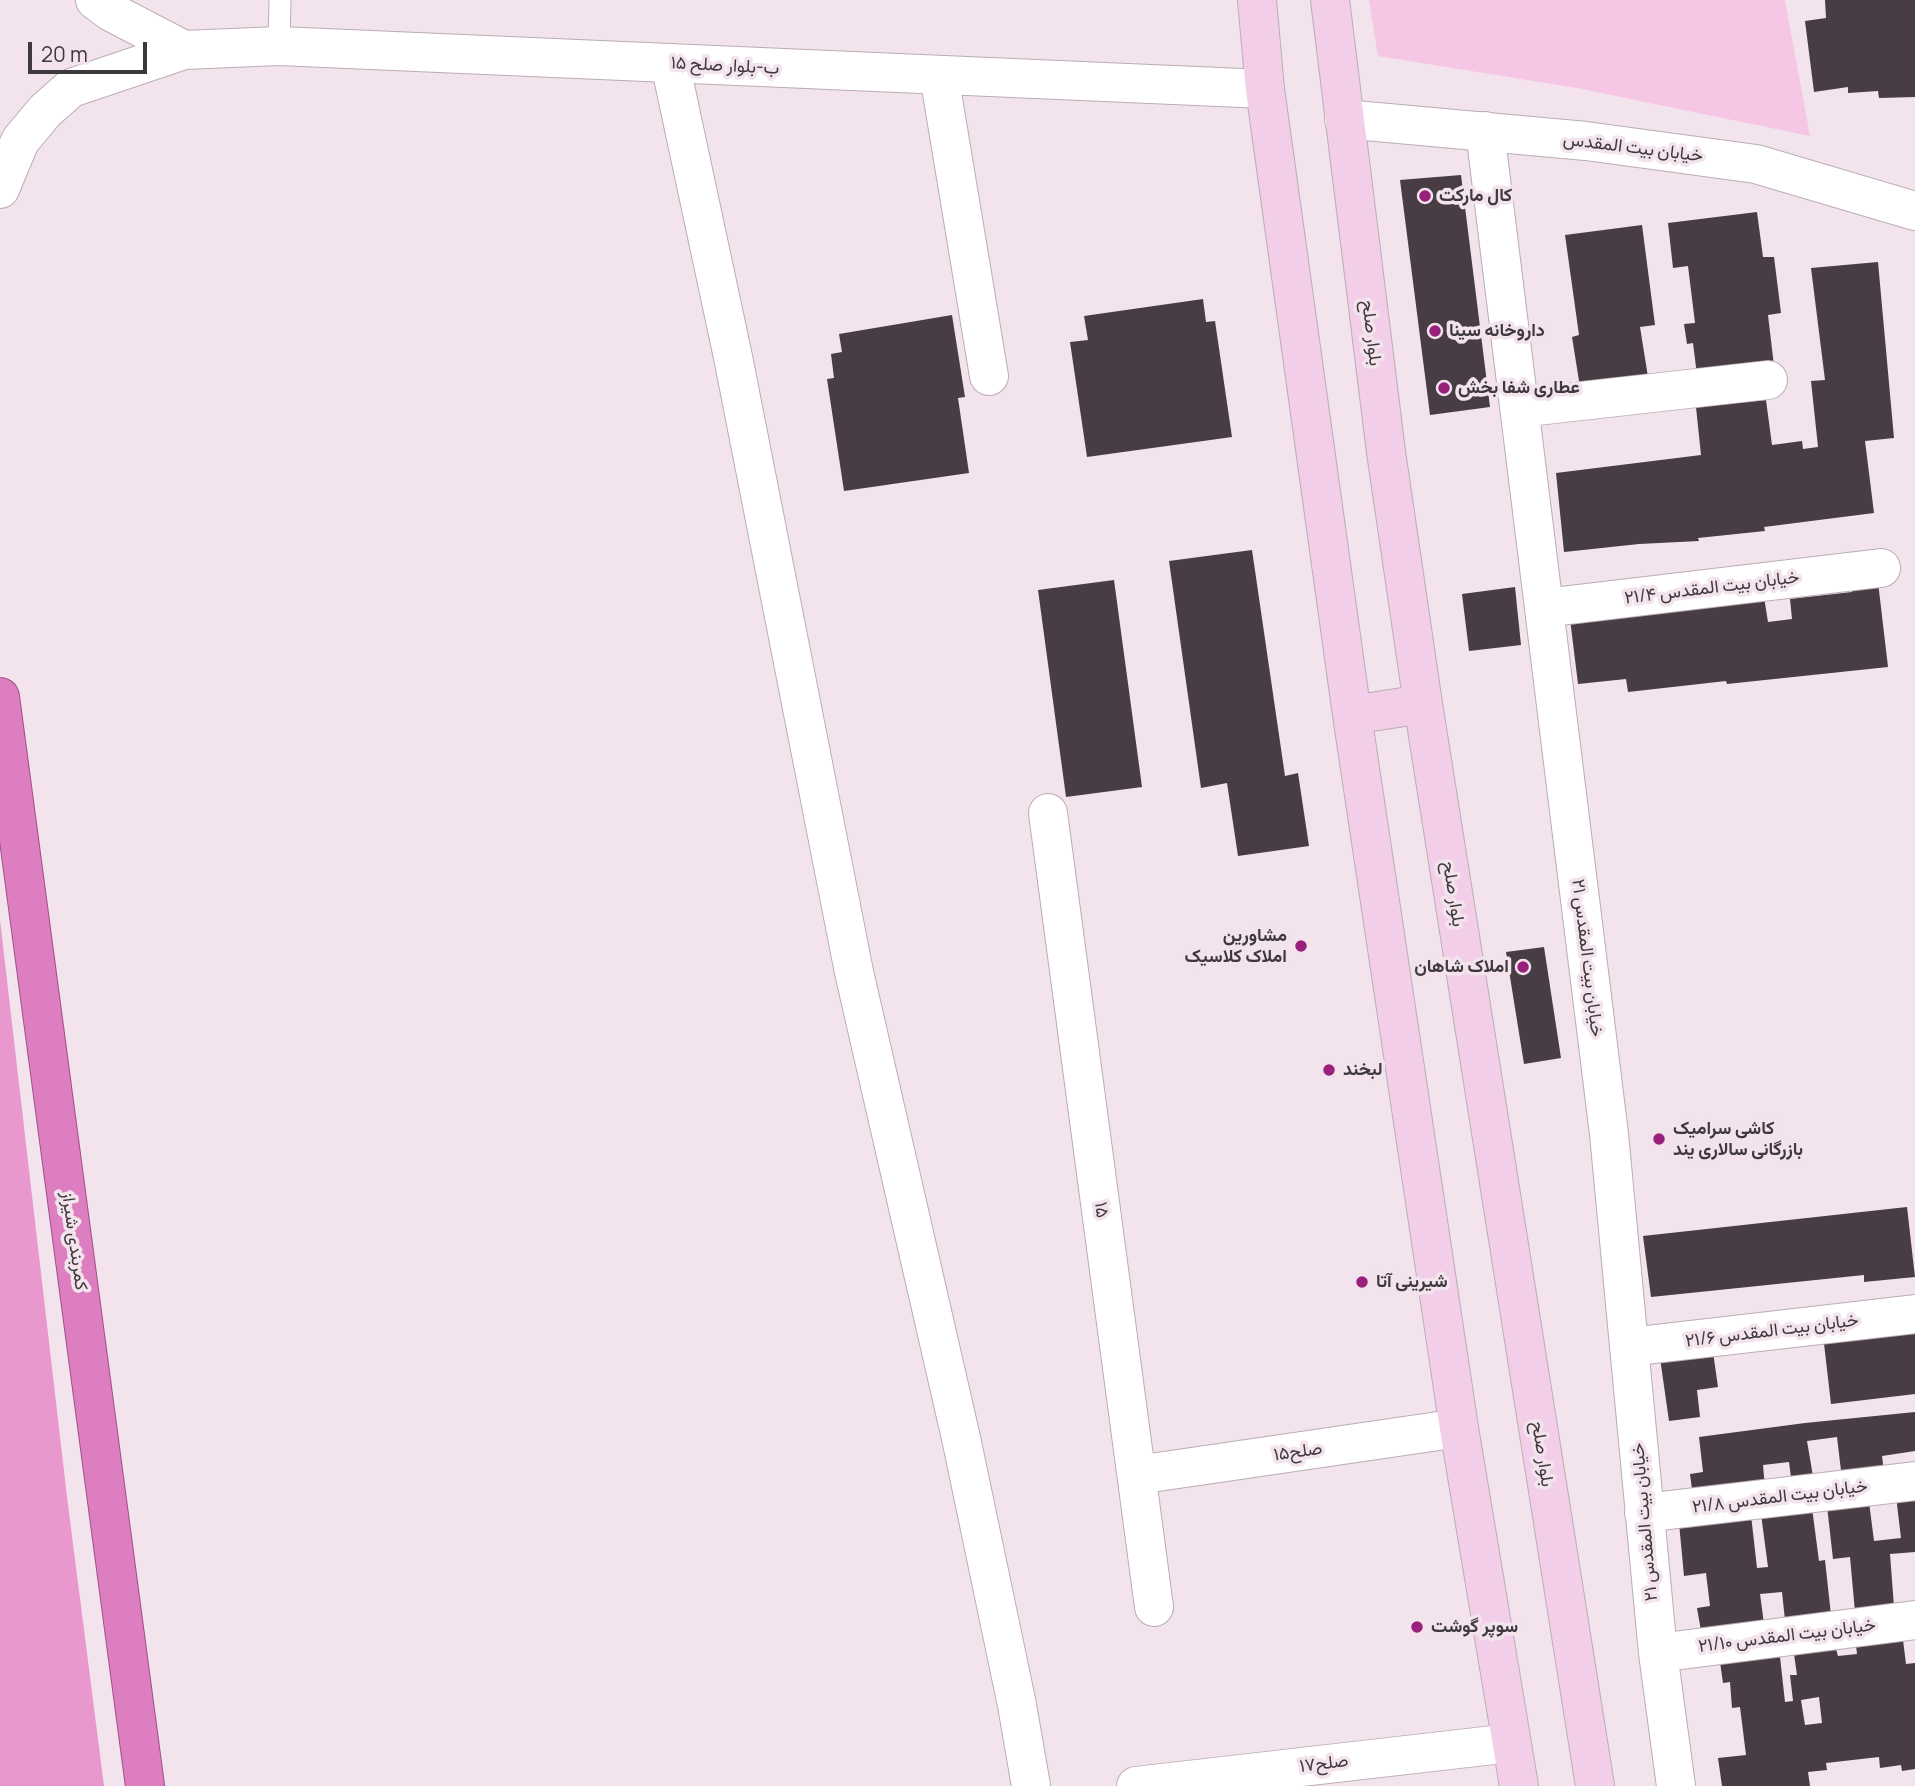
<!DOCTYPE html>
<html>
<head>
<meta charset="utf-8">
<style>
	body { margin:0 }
	#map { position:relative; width:1915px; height:1786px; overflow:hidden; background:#f2e3ec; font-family:Manrope,sans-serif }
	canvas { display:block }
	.scale { position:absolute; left:28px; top:42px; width:119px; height:32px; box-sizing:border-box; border:4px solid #3f393d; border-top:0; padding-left:9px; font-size:21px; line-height:24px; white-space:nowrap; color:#3f393d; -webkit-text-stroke:5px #f2e3ec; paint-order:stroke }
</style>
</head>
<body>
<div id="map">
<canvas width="1915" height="1786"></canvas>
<div class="scale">20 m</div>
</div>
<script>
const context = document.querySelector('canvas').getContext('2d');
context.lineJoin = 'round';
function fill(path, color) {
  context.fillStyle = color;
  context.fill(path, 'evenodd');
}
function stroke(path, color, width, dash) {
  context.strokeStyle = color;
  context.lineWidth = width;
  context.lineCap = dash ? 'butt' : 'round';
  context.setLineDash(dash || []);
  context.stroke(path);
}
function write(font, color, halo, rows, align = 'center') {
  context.font = font + ' Manrope,Vazirmatn,sans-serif';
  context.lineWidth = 7;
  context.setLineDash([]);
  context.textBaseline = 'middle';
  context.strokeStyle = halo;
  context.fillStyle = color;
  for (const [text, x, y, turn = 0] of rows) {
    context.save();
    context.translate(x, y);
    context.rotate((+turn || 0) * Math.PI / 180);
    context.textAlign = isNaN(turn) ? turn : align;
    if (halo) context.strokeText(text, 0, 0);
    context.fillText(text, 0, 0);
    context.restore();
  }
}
fill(new Path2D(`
	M1369 0H1785L1810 136 1577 88 1378 56Z`), '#f6c7e5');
fill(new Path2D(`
	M0 920 67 1497 104 1786H0Z`), '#e898cd');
fill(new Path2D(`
	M1825 0H1915V97L1879 98 1878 91 1848 93V87L1814 92 1805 21 1826 18Z
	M1461 175 1490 407 1430 415 1400 180Z
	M1757 212 1763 257H1774L1781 313 1768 315 1774 366 1697 375 1693 343 1687 344 1684 324 1695 323 1688 266 1673 268 1668 223Z
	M1642 225 1655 325 1640 327 1648 377 1580 387 1572 337 1579 335 1565 235Z
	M1878 262 1894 438 1865 441 1874 513 1764 527 1765 531 1698 538 1699 541 1639 544 1564 552 1556 473 1701 455 1696 407 1766 400 1772 445 1802 441 1803 449 1818 447 1811 381 1825 380 1811 268Z
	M1203 299 1206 322 1215 321 1232 437 1087 457 1070 342 1088 340 1084 316Z
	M952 315 965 397 958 398 969 473 844 491 827 379 834 378 831 354 842 352 839 334Z
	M1252 550 1285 776 1298 773 1309 846 1238 856 1227 783 1201 788 1169 561Z
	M1114 580 1142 787 1066 797 1038 590Z
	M1878 582 1888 667 1727 684 1726 681 1628 692 1626 679 1578 684 1570 619 1764 597 1768 622 1792 619 1790 599 1852 592 1851 584Z
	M1515 587 1521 645 1469 651 1462 594Z
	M1544 947 1561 1058 1524 1064 1506 952Z
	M1907 1207 1915 1277 1864 1282V1275L1651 1297 1643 1236Z
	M1915 1324V1394L1831 1404 1823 1335Z
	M1713 1352 1718 1387 1697 1390 1700 1417 1669 1421 1660 1358Z
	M1915 1412V1451L1882 1456 1884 1472 1842 1479 1837 1437 1807 1441 1814 1482 1792 1485 1789 1462 1763 1465 1765 1488 1693 1497 1690 1474 1703 1472 1699 1437 1805 1423Z
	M1915 1494V1552L1890 1554 1894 1607 1855 1612 1850 1557 1833 1559 1827 1506 1869 1502 1874 1541 1901 1538 1896 1496Z
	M1812 1508 1819 1561 1825 1560 1831 1615 1785 1620 1782 1592 1760 1594 1764 1624 1701 1631 1697 1608 1710 1606 1706 1573 1684 1576 1679 1523 1751 1515 1757 1568 1768 1567 1761 1514Z
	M1902 1632 1906 1664 1915 1663V1769L1902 1771 1901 1765 1880 1768 1879 1757 1826 1763 1827 1770 1808 1772 1810 1786H1722L1718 1758 1746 1755 1740 1707 1732 1708 1730 1682 1723 1683 1720 1662 1780 1657 1785 1702 1793 1701 1790 1675H1797L1794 1654 1836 1649 1838 1656 1857 1654 1855 1637ZM1819 1697 1822 1723 1805 1725 1801 1700Z`), '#483d44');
const service = new Path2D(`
	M279 46 280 0`);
const minor = new Path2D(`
	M670 63 733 357 854 972 961 1438 1017 1705 1031 1786
	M939 75 989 376
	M1485 131 1609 1134 1658 1653 1676 1786
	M1519 408 1768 380
	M1544 608 1881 568
	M1048 813 1154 1607
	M1629 1347 1915 1314
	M1137 1475 1459 1428
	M1644 1513 1915 1481
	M1658 1653 1915 1620
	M1136 1786 1511 1743`);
const tertiary = new Path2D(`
	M184 50 279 46 1265 89
	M1344 119 1586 141 1756 164 1915 211
	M0 189 20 141 45 111 71 88 184 50 111 12 95 0`);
const secondary = new Path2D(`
	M1257 0 1265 89 1352 715 1459 1428 1519 1786
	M1330 0 1386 452 1423 704 1595 1786
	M1352 715 1423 704`);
const trunk = new Path2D(`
	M0 697 145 1786`);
stroke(service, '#bbadb5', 23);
stroke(minor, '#bbadb5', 40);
stroke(tertiary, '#bbadb5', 40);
stroke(secondary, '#bbadb5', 40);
stroke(trunk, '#a05088', 40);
stroke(service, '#fff', 21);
stroke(minor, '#fff', 38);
stroke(tertiary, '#fff', 38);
stroke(secondary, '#f2cee8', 38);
stroke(trunk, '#dc7ec0', 38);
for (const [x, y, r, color] of [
	[1425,196,7,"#99217b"],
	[1435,331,7,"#99217b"],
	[1444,388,7,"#99217b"],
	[1301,946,7,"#99217b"],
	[1523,967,7,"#99217b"],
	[1329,1070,7,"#99217b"],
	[1659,1139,7,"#99217b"],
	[1362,1282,7,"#99217b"],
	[1417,1627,7,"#99217b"]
]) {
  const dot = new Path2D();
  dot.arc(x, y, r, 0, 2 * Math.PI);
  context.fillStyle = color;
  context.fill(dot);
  stroke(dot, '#f2e3ec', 2.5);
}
write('18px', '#3f393d', '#f2e3ec', [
	["۱۵ ب-بلوار صلح",725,66,3],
	["خیابان بیت المقدس",1633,148,7],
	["بلوار صلح",1371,333,83],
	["خیابان بیت المقدس ۲۱/۴",1712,588,-7],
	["بلوار صلح",1453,894,81],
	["خیابان بیت المقدس ۲۱",1587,958,83],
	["۱۵",1101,1210,82],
	["کمربندی شیراز",74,1241,82],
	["خیابان بیت المقدس ۲۱/۶",1772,1331,-7],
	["صلح۱۵",1298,1452,-8],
	["بلوار صلح",1542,1454,81],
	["خیابان بیت المقدس ۲۱/۸",1780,1497,-7],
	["خیابان بیت المقدس ۲۱",1645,1522,-95],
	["خیابان بیت المقدس ۲۱/۱۰",1787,1636,-7],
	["صلح۱۷",1324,1764,-7]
]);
write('bold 18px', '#3f393d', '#f2e3ec', [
	["کال مارکت",1439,196],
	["داروخانه سینا",1449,331],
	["عطاری شفا بخش",1458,388],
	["مشاورین",1287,936,"right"],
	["املاک کلاسیک",1287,957,"right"],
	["املاک شاهان",1509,967,"right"],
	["لبخند",1343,1070],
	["کاشی سرامیک",1673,1129],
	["بازرگانی سالاری یند",1673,1150],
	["شیرینی آتا",1376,1282],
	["سوپر گوشت",1431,1627]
], 'left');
</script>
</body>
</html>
